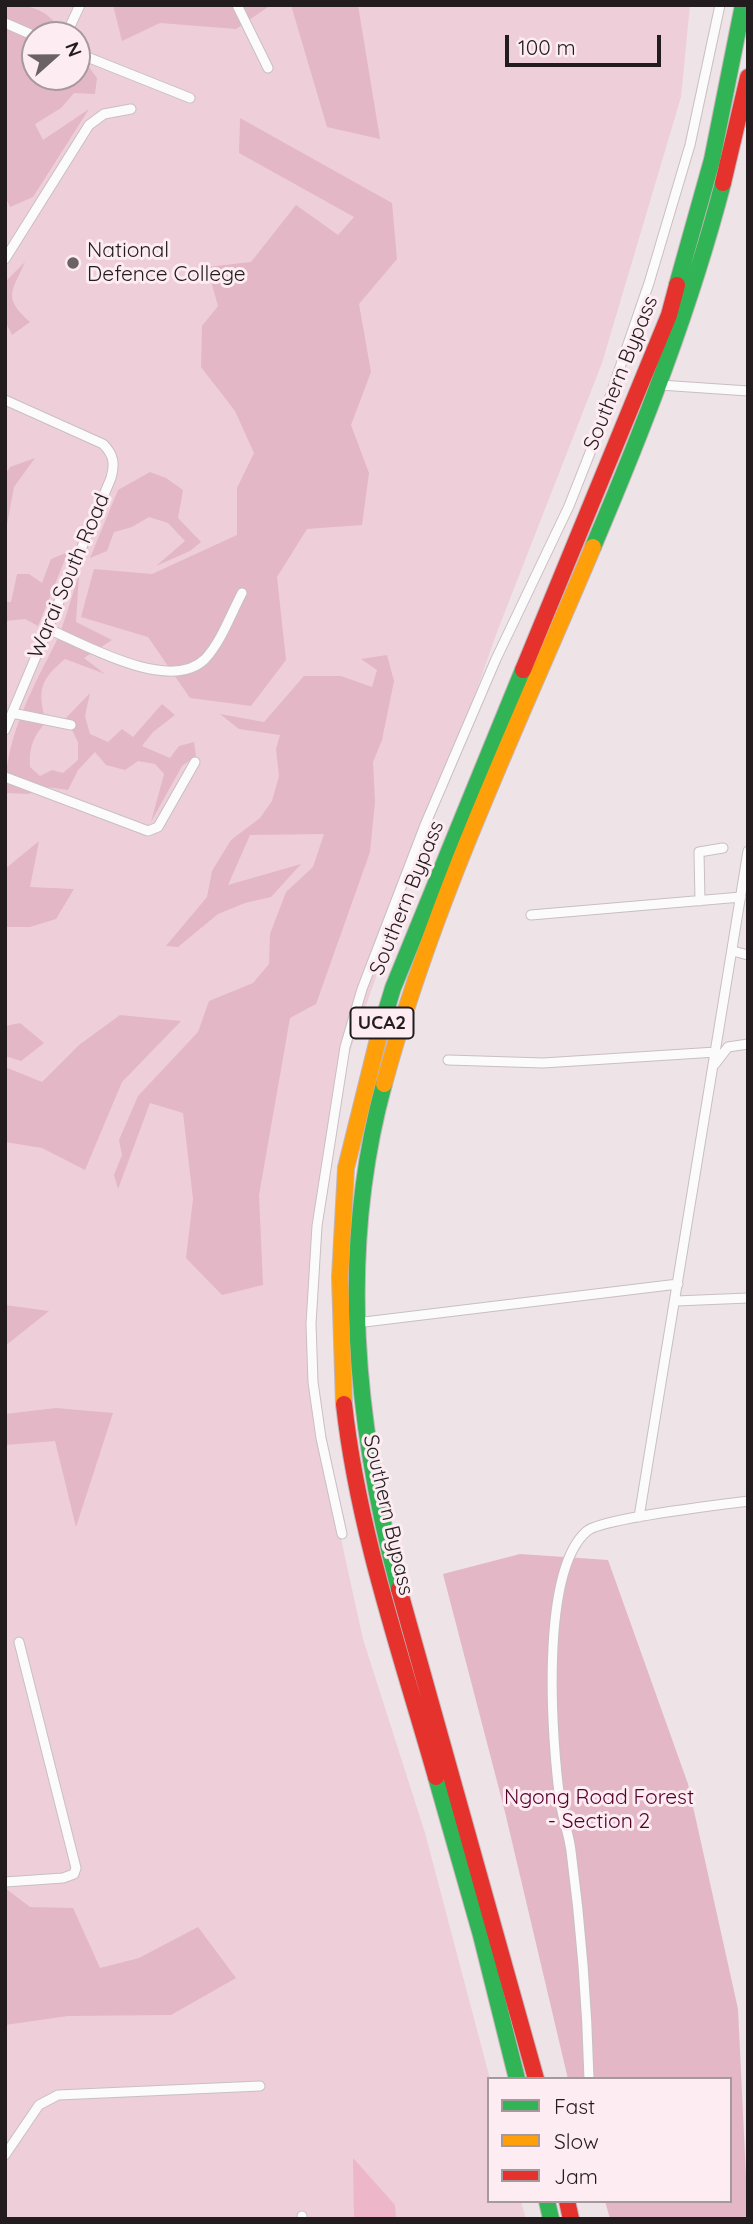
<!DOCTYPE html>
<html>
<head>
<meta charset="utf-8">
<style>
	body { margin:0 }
	#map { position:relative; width:753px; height:2224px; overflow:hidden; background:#eee3e6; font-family:Quicksand,sans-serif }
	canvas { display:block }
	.frame { position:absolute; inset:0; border:7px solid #231c1e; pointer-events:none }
	.legend { position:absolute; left:487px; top:2077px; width:245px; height:126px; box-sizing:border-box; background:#fdedf2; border:2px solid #a6999d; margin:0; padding:9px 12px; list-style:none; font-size:21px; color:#231c1e }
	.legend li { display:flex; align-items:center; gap:14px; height:35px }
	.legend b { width:35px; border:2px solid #a6999d }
	.north { position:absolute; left:21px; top:21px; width:70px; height:70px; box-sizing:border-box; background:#fdedf2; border:2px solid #a6999d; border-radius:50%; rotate:69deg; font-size:19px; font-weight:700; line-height:28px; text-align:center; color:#231c1e }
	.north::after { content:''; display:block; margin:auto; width:24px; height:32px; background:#6a6264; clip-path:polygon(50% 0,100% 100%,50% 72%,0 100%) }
	.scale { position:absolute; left:505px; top:35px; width:156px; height:32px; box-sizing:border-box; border:4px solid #231c1e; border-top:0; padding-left:9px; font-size:21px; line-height:24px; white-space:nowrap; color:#231c1e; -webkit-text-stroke:5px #fdedf2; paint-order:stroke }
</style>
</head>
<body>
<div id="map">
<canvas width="753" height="2224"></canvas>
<div class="frame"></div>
<ul class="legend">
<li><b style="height:9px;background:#30b455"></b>Fast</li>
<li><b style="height:9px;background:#ff9f0a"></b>Slow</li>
<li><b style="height:9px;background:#e5322d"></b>Jam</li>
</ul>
<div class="north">N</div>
<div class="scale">100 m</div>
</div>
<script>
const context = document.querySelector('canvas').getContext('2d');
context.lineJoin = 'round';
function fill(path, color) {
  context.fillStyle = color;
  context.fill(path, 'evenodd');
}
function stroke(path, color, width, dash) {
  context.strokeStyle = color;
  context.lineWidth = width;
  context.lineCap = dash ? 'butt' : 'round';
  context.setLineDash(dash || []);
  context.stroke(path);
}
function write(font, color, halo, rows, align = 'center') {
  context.font = font + ' Quicksand,sans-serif';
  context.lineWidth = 6;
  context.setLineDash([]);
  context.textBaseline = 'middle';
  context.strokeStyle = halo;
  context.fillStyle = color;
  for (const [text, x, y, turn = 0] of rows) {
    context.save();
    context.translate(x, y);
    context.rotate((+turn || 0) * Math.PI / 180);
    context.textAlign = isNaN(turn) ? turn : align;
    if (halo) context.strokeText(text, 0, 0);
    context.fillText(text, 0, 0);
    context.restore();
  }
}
fill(new Path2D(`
	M5 5H690L681 97 602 363 497 632 336 1091 312 1223 311 1361 339 1530 363 1639 425 1833 490 2079 489 2201H521L526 2219H5ZM35 35H77V77H35Z`), '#eecfd9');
fill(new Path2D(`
	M5 5C36 5 47 10 65 35H35V77H77V51L97 78 95 94 74 93 61 108 35 124 43 140 89 109 33 197 10 207 5 196Z
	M113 5H271L236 29 160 23 122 41Z
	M291 5H358L380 139 327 127Z
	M240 118 392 203 397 259 359 304 371 372 351 425 369 473 362 525 307 529 277 577 286 660 251 706 190 698 148 637 81 617 94 569 152 574 237 535V488L254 453 235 411 201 367 202 326 218 306 207 267 251 262 296 205 338 235 354 217 239 153Z
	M25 262C12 292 2 297 30 322L12 335 5 321V282Z
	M35 458 14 487 5 535V475L10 467Z
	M150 472 166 478 183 490 178 518 201 542 190 551 156 566 185 541 168 523 149 517 132 527 114 532 107 551 90 558 118 490Z
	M68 552 38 626 25 619 5 621V602H11L17 574H29L42 583 51 559Z
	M79 575 76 622 112 640 84 658 105 674 65 659C40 680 37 690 46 722 33 737 29 747 30 767L40 776 52 770 63 773 78 760V742L66 718 90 693 85 716 90 734 108 742 122 729 133 737 162 704 175 715 153 732 142 746 170 758 179 746 194 742 196 756 182 766 151 822 164 774 155 764 138 761 125 770 106 765 95 752 78 770 68 790 40 786 29 794 5 793C5 743 28 696 51 652 64 629 70 600 79 575Z
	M387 655 394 681 382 740 373 762 375 802 370 852 316 1004 290 1018 259 1195 263 1285 222 1295 186 1258 193 1199 183 1113 150 1103 118 1189 114 1175 122 1155 119 1140 138 1096 198 1032 209 1001 253 983 269 964 270 934 286 892 313 867 324 834 250 835 228 885 301 864 271 897 245 903 218 914 178 947 166 946 207 897 212 871 231 840 260 818 272 801 279 776 276 749 280 735 239 729 220 714 264 722 304 676H341L372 687 377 670 361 659Z
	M39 841 30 887 74 889 56 919 30 927H5V869Z
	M120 1015 181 1021 122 1082 85 1170 42 1148 5 1142V1067L42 1082 79 1045Z
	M20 1023 44 1043 21 1061 5 1056V1026Z
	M5 1305 49 1311 5 1346Z
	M56 1408 113 1413 76 1527 55 1441 5 1445V1414Z
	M520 1554 608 1560 688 1784 738 2009 748 2219H610L605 2201H730V2079H568L505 1812 443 1574Z
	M5 1888 30 1907 73 1908 100 1968 139 1958 198 1927 236 1978 171 2015 68 2016 5 2025Z`), '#e3b7c6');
fill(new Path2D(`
	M353 2158 395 2205 396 2219H354Z`), '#edb6c9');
const street = new Path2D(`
	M237 5 268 68
	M5 23 35 36
	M66 35 80 5
	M77 53 190 98
	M5 259 89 125 104 114 131 109
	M660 385 748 391
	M5 400 103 444C114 455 115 464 111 478L5 730
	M46 628C84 644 170 694 205 659 221 642 231 614 242 593
	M12 713 71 725
	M5 777 148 831 158 827 195 762
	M700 901 699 852 723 848
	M531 915 741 897
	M733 951 748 955
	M448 1060 543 1063 716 1052
	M715 1064 728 1047 748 1044
	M676 1301 748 1298
	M356 1323 678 1284
	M639 1517 748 851
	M342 1534 321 1438 313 1382 311 1324 317 1226 345 1047 362 989 425 825 496 659 569 506 595 440 649 283 690 145 720 5
	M5 1882 63 1878 74 1874 76 1868 19 1642
	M589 2079C587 2003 581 1927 571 1851 569 1834 562 1817 560 1800 552 1742 539 1572 587 1531 603 1518 720 1505 748 1501
	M5 2155 39 2105 58 2095 260 2086
	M302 2219V2216`);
const fast = new Path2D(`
	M677 285 712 160 743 5
	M593 547C644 427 690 309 723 183
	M380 1031 393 988 523 670
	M384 1084C338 1252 355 1423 399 1589
	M436 1777 481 1935 517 2079
	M547 2201 551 2219`);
const slow = new Path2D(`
	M384 1084C434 898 519 723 593 547
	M344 1404 340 1277 346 1168 380 1031`);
const jam = new Path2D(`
	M723 183 748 77
	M523 670 669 315 677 285
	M344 1404C358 1531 401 1654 436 1777
	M399 1589 536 2079
	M567 2201 571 2219`);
stroke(street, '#c8bfc2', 11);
stroke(fast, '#c2b6ba', 18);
stroke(slow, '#c2b6ba', 18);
stroke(jam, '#c2b6ba', 18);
stroke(street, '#fcfbfb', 9);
stroke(fast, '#30b455', 16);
stroke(slow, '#ff9f0a', 16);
stroke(jam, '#e5322d', 16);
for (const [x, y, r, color] of [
	[73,263,7,"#6a6264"]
]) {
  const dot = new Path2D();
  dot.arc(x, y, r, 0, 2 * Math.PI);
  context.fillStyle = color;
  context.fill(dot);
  stroke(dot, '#fdedf2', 2.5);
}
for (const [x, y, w] of [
	[382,1023,63]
]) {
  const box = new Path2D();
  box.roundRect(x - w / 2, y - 15.5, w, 31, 5);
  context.fillStyle = '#fdedf2';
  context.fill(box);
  stroke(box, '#231c1e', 2);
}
write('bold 19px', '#231c1e', null, [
	["UCA2",382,1023]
]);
write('21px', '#231c1e', '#fdedf2', [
	["National",87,251],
	["Defence College",87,275]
], 'left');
write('21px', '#231c1e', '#fdedf2', [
	["Southern Bypass",621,373,-68],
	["Warai South Road",69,576,-67],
	["Southern Bypass",407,898,-68],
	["Southern Bypass",388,1515,77]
]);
write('21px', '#54002b', '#fdedf2', [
	["Ngong Road Forest",599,1798],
	["- Section 2",599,1822]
]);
</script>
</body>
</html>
